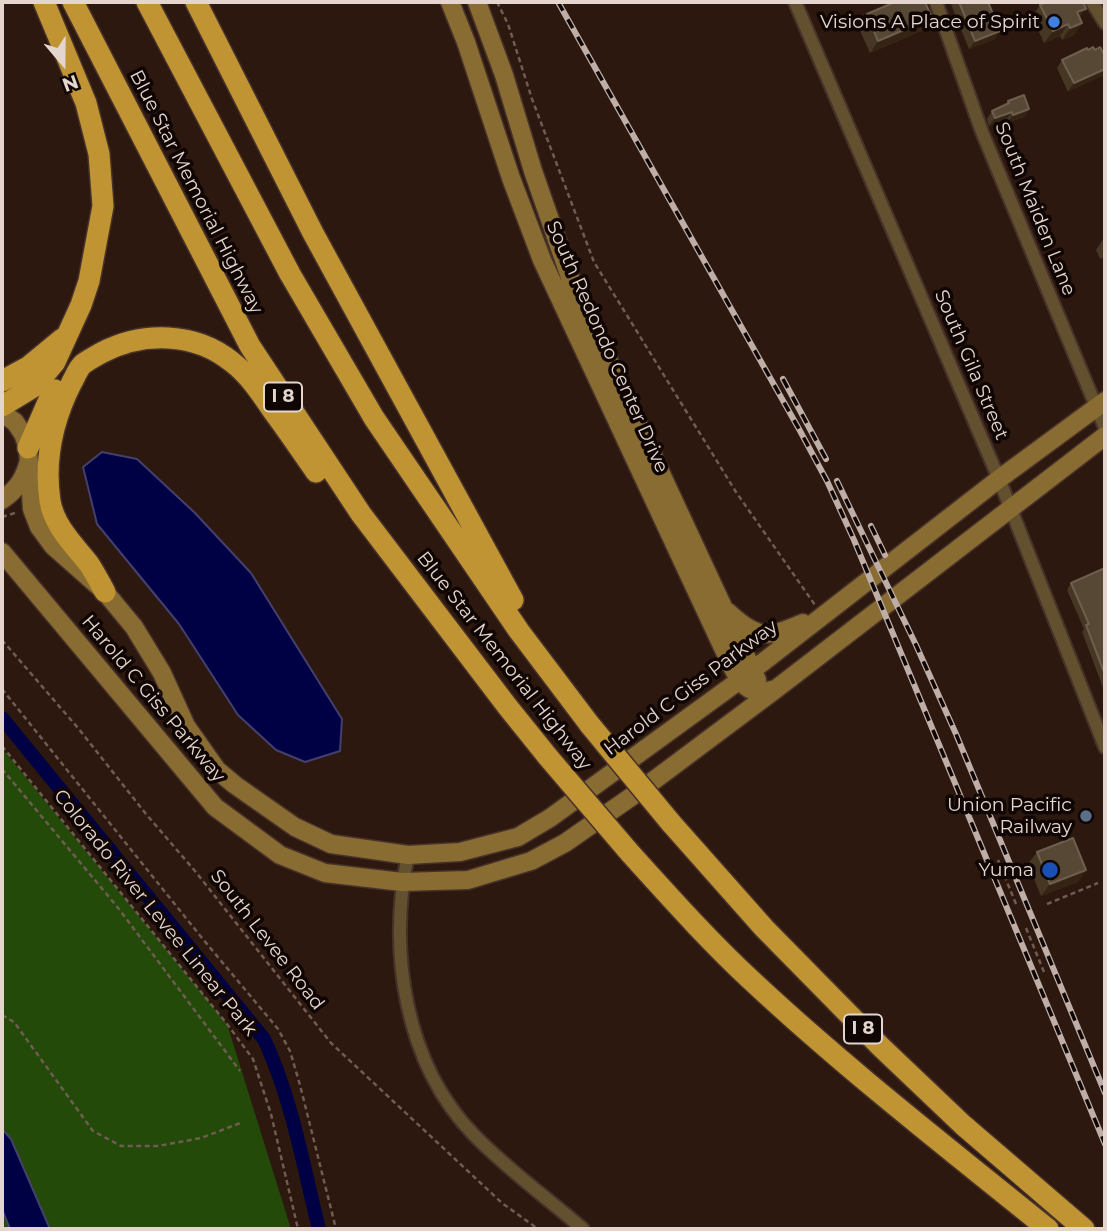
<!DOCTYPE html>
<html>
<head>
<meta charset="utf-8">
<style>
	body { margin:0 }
	#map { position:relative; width:1107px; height:1231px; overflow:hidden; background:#2d180f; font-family:Montserrat,sans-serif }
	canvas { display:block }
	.frame { position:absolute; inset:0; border:4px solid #e4d5ce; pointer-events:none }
	.north { position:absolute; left:28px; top:28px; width:70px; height:70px; -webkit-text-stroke:5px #0f0604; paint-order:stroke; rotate:160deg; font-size:19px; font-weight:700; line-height:28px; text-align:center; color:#e4d5ce }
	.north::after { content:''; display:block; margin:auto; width:24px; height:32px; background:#e4d5ce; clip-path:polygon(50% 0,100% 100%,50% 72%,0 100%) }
</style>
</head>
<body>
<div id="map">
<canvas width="1107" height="1231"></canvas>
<div class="frame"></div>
<div class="north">N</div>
</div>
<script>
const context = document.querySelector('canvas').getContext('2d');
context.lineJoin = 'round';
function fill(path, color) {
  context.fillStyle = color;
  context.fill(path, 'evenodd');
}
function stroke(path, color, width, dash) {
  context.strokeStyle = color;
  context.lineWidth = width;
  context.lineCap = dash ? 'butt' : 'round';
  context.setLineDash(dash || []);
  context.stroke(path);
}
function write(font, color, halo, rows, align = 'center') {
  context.font = font + ' Montserrat,sans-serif';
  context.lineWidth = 7;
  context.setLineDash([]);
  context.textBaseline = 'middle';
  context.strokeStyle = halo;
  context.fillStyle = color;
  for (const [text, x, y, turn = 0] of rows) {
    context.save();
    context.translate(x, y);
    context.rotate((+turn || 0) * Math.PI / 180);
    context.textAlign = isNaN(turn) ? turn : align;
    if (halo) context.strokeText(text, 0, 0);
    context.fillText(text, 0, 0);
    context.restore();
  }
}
fill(new Path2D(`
	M2 748 227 1024 291 1229H2Z`), '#234a08');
const water = new Path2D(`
	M102 452 137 459 195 513 251 573 342 719 340 751 305 762 276 750 238 715 179 624 97 524 83 467Z
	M2 1129 11 1139 50 1229H10L2 1209Z`);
fill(water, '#000045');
stroke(water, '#44406e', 2);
stroke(new Path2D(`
	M2 718 264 1039C292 1099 303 1165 319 1229`), '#000045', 14);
const street = new Path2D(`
	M795 2 999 479 1105 747
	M936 2 982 132 1105 428
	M1092 2 1105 23
	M408 855C388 950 404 1063 474 1135 507 1169 547 1198 583 1229`);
const secondary = new Path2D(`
	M450 2 466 42 511 178 542 260 724 650C731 663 738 686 754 691 761 693 769 691 776 689
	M477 2 504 75 533 171 571 280 757 680
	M2 413 15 422 23 434 28 448 32 509 39 527 53 546 105 592 134 627 162 673 186 726 217 770 235 785 295 827 331 844 408 855 460 852 518 837 550 818 740 680 999 479 1105 401
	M2 500C16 490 23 481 28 464
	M2 552 215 807 280 855 325 873 402 882 468 880 531 861 565 843 641 790 776 689 1105 436
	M728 612C758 640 768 638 803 623`);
const highway = new Path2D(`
	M73 2 250 346 361 514 507 706 548 757
	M147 2 290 274 374 418 519 631 590 725
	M196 2 313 233 513 600
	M2 381 28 367 62 339
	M2 406 35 386 55 362 81 305 89 281 103 206 99 154 86 103 44 2
	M28 448 48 402 55 390
	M105 592C100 583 95 573 89 564 74 545 54 526 50 501 44 460 53 419 72 382 75 377 78 368 83 364 88 360 96 356 101 353 143 331 195 332 232 362 249 375 261 393 273 411 288 431 302 452 316 472
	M671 823 764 928 881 1047 963 1125 1084 1229
	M630 853C669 896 708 940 751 980 845 1068 948 1148 1048 1229`);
stroke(street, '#47322a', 16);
stroke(secondary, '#47322a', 21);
stroke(highway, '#47322a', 24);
stroke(new Path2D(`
	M497 2 508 24 532 99 594 262 736 492 815 605
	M2 517 18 512
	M2 640 78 728 146 814 195 871 331 1043 502 1203 538 1229
	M2 689 202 938 278 1029 290 1051 300 1085 336 1229
	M2 746 227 1024 253 1059 271 1114 298 1229
	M2 769 119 909 240 1071
	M998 860 1016 904
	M1047 904 1098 883
	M1026 928 1044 972
	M2 1015 14 1022 93 1131 121 1146H158L201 1138 243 1122`), '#6f5c53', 2.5, [5, 3.5]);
stroke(street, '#62502e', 12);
stroke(secondary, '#886c32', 18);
stroke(highway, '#c19433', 21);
const rail = new Path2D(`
	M558 2 799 429 827 481 854 540 1105 1144
	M783 379 826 459
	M837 481 916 645 956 734 1105 1093
	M871 526 885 555`);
stroke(rail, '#beaea7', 6);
stroke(rail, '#0f0604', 3.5, [10]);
const highwayBridge = new Path2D(`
	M590 725 671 823
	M548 757 630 853`);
stroke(highwayBridge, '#47322a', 24, []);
stroke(highwayBridge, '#c19433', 21);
fill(new Path2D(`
	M950 2H988L995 39 969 49Z
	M1040 5 1080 17 1082 23 1074 35 1062 40 1060 36 1044 43 1032 17Z
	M867 14 932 18 924 30 870 53 858 26Z
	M1100 47 1068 92 1057 68 1062 60 1088 50H1095Z
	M1008 101 1029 109 1024 117 1007 123 1006 120 989 126 987 119 992 111 1005 105Z
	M1105 236V257L1100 259 1096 250Z
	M1105 568V689L1104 690 1082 632 1084 629 1067 590 1071 583Z
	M1037 852 1086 870 1078 882 1041 896 1028 864Z`), '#463724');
fill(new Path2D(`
	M1086 9 1077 21V12Z
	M932 18 924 30 870 53 878 41Z
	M1082 23 1074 35 1062 40 1070 28Z
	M1068 24 1060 36 1044 43 1053 31Z
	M1000 31 995 39 969 49 975 41Z
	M1105 69V75L1068 92 1074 83Z
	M1029 109 1024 117 1007 123 1013 115Z
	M1012 112 1006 120 989 126 995 118Z
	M1086 870 1078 882 1041 896 1050 884Z`), '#352314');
const building = new Path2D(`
	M895 2H925L932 18 878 41 867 14Z
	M959 2H988L1000 31 975 41Z
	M1047 2H1083L1086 9 1077 12 1082 23 1070 28 1068 24 1053 31 1040 5Z
	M1093 47 1095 50 1100 47 1105 56V69L1074 83 1062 60 1087 48 1088 50Z
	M1024 95 1029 109 1013 115 1012 112 995 118 992 111 1009 103 1008 101Z
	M1105 568V675L1086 625 1089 624 1071 583Z
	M1073 838 1086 870 1050 884 1037 852Z`);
fill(building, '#574836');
stroke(building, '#6d5e4e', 2);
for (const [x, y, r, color] of [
	[1054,22,7,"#3f7fe0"],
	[1086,816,7,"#5c6f8a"],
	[1050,870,9,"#1a4fb4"]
]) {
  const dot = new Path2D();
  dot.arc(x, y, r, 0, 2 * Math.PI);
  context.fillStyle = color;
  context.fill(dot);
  stroke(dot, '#0f0604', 2.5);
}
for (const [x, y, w] of [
	[283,397,38],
	[863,1029,38]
]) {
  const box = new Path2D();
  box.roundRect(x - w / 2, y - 14.5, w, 29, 5);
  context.fillStyle = '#0f0604';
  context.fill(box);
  stroke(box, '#e4d5ce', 2);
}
write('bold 18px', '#e4d5ce', null, [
	["I 8",283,397],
	["I 8",863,1029]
]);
write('19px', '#e4d5ce', '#0f0604', [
	["Visions A Place of Spirit",1040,22],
	["Union Pacific",1072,805],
	["Railway",1072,827],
	["Yuma",1034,870]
], 'right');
write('19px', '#e4d5ce', '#0f0604', [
	["Blue Star Memorial Highway",196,192,63],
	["South Maiden Lane",1035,209,68],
	["South Redondo Center Drive",607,347,66],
	["South Gila Street",971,365,67],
	["Blue Star Memorial Highway",504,661,52],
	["Harold C Giss Parkway",691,688,-37],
	["Harold C Giss Parkway",153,699,50],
	["Colorado River Levee Linear Park",155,913,51],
	["South Levee Road",267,940,52]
]);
</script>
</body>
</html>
